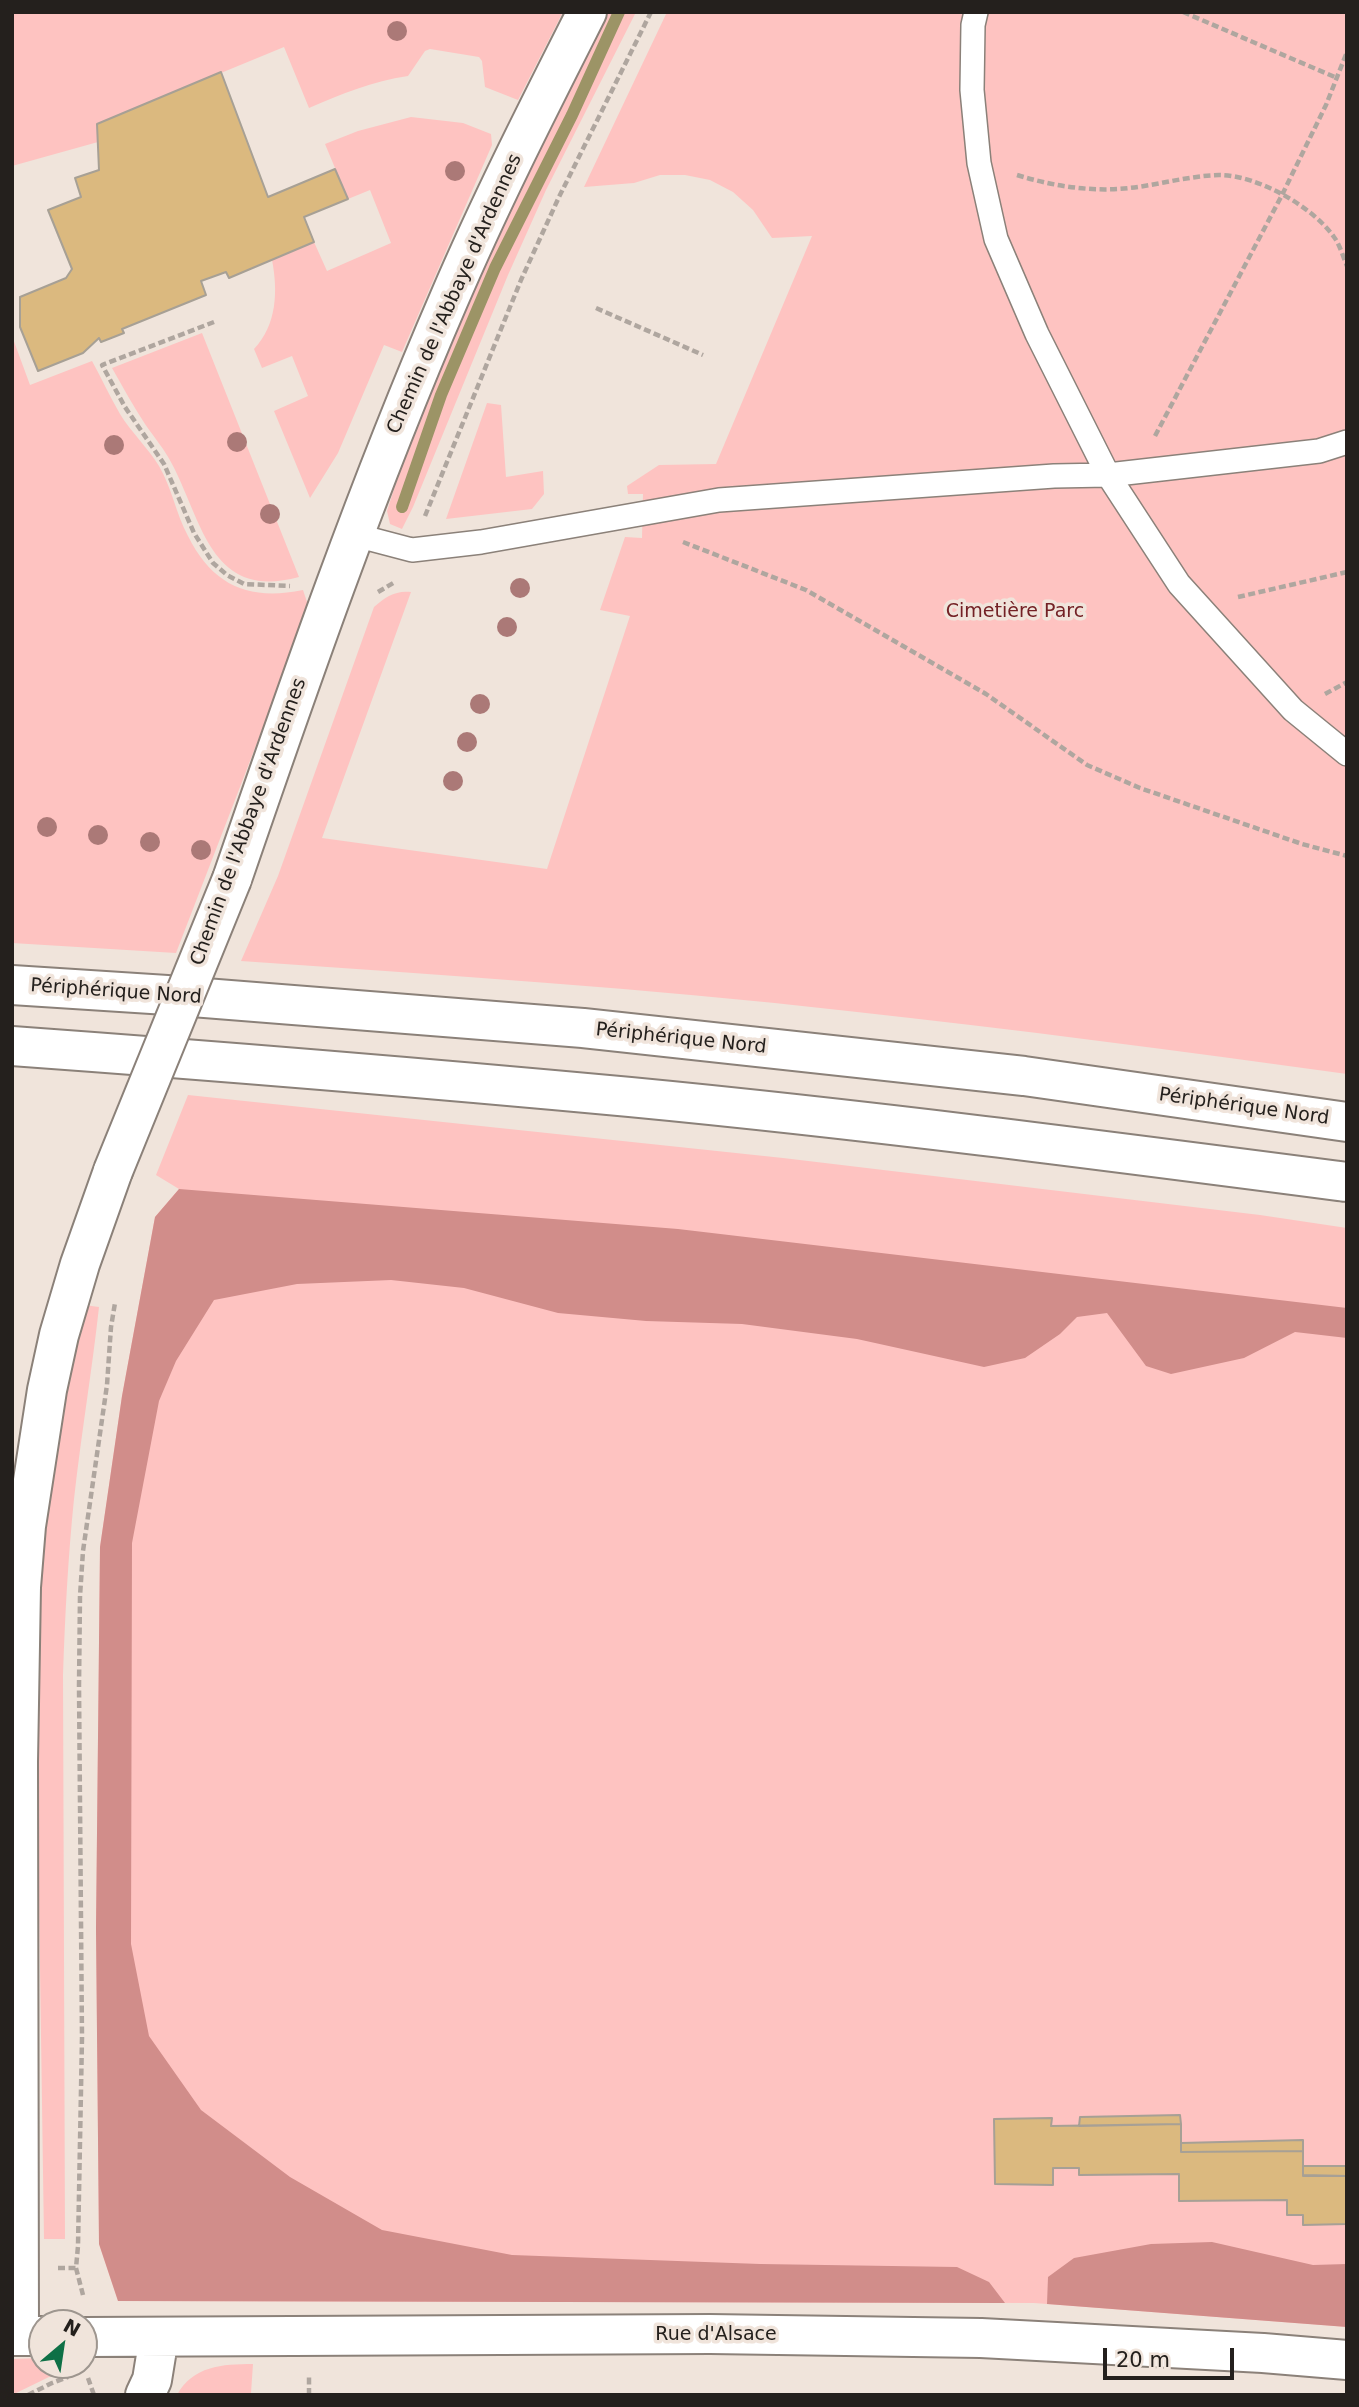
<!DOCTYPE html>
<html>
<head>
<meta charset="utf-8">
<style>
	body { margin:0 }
	#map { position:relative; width:1359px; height:2407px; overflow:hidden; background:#f0e4db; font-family:"DejaVu Sans",sans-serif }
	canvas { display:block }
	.frame { position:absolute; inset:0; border:14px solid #24201d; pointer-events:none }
	.north { position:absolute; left:28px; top:2309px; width:70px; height:70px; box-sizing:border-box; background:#f0e4db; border:2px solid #9e968f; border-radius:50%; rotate:29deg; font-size:19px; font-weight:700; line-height:28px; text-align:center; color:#24201d }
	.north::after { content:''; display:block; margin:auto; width:24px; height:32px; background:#0e7046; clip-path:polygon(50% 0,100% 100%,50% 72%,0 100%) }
	.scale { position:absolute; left:1103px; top:2348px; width:131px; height:32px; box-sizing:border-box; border:4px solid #24201d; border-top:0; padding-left:9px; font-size:21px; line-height:24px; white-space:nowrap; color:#24201d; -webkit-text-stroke:5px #f0e4db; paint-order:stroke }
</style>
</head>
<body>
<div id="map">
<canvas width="1359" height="2407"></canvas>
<div class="frame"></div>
<div class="north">N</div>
<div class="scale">20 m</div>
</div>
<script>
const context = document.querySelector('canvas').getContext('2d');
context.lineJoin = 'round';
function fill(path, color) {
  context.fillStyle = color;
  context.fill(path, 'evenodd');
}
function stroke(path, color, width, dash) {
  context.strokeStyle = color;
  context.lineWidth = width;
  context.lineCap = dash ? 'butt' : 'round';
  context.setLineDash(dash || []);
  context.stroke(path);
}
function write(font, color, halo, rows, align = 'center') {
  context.font = font + ' "DejaVu Sans",sans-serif';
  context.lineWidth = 7;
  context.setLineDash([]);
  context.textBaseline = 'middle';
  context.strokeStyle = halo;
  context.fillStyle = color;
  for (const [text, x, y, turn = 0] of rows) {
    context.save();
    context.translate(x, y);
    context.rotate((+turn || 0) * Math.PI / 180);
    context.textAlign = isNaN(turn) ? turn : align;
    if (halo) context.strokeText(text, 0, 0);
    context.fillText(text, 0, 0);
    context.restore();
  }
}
fill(new Path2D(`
	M12 12H563L518 100 485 87 482 61 479 57 430 49 425 51 408 76C372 81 342 94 309 108L284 47 102 122 98 142 12 166Z
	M604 12H636L546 190 508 275 413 507 402 529 390 524 387 511 414 427 457 321Z
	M667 12H1347V1074C1181 1051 1014 1029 848 1011 646 988 443 975 241 961L278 876 374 607C385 597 396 590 411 592L322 838 547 869 630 616 600 610 625 537 642 538 643 494H628L627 486 659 465 716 464 812 236 772 238 753 210 733 192 710 180 685 175H660L634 183 584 187Z
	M411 117 463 123 491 134 492 145 402 352 384 345 338 453 310 498 274 411 308 396 292 356 262 368 254 349C277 325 278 291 272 260L314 242 327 271 391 243 370 190 348 199 325 144 358 131Z
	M202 333 299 577C211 601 203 523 172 464 165 450 154 437 145 424 133 406 123 387 112 368Z
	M12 336 30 385 92 361C102 379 110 397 120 414 131 432 148 448 159 466 172 488 176 514 188 536 213 586 249 601 303 590L309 608 176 953 12 943Z
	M487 403 501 405 506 477 543 471 544 494 532 509 446 519Z
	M188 1095 783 1158 1260 1215 1347 1228V2327L1034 2303 118 2301 99 2244 96 1928 100 1547 122 1396 155 1217 179 1189 156 1175Z
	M84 1305 99 1307C92 1371 81 1435 74 1499 68 1558 65 1616 63 1675L65 2239H44L37 1764 41 1589 44 1529 66 1389Z
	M42 2358V2365H77L75 2370 49 2377 12 2395V2359Z
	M253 2364 251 2393 177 2395C193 2366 222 2364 253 2364Z`), '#fec3c1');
fill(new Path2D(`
	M179 1189 678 1229 1347 1308V1338L1295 1332 1244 1358 1171 1374 1146 1366 1107 1313 1077 1317 1060 1334 1025 1358 984 1367 857 1339 742 1324 646 1321 558 1313 464 1288 391 1280 297 1284 214 1300 176 1361 159 1401 132 1543 131 1944 149 2036 201 2110 290 2177 382 2230 512 2255 760 2264 957 2267 989 2282 1005 2303 118 2301 99 2244 96 1928 100 1547 122 1396 155 1217Z
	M1212 2242 1313 2265 1347 2264V2327L1047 2304 1048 2277 1074 2258 1151 2244Z`), '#d18d8a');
stroke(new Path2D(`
	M402 507 441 395 495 268 572 115 619 12`), '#9c9466', 12);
const building = new Path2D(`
	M221 72 268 197 335 169 348 199 304 217 314 242 229 278 226 272 201 281 206 295 122 329 124 333 101 342 99 338 83 353 38 371 20 327V297L66 278 72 269 48 210 81 197 75 178 99 170 97 124Z
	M1180 2115 1181 2124 1079 2126 1080 2117Z
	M1052 2118 1051 2126 1181 2124V2152L1303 2151V2175L1347 2176V2224L1303 2225V2215H1287V2200L1179 2201V2174L1079 2175V2168H1053V2185L995 2184 994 2119Z
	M1303 2140V2151L1181 2152V2143Z
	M1303 2166H1347V2176H1303Z`);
fill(building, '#dbb97f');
stroke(building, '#a7a095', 2);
const service = new Path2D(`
	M976 12 973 25 972 90 979 163 996 239 1037 334 1108 475 1179 584 1293 710 1347 754
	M355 535 412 550 481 542 719 500 1054 476 1108 475 1319 451 1347 442`);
const minor = new Path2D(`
	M232 879C299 684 367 488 449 299 491 201 539 107 587 12
	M19 2336 18 1762 21 1587 26 1526 47 1390 59 1335 80 1264 113 1171`);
const tertiary = new Path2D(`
	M12 2336H42
	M84 2337 710 2334 981 2338 1263 2353 1347 2360
	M145 2395 152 2380 159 2337`);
const trunk = new Path2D(`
	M12 985 167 995 583 1028 1024 1076 1347 1122
	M12 1046C218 1061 425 1078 630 1097 870 1120 1108 1151 1347 1182`);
stroke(service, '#8b8179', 26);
stroke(minor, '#8b8179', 42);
stroke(tertiary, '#8b8179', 42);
stroke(trunk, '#8b8179', 42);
stroke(new Path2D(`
	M1183 12 1337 78
	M1017 175C1049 185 1084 191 1118 189 1152 187 1185 176 1219 175 1257 175 1312 206 1334 237 1340 245 1343 257 1347 266
	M596 308 703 355
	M214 322 102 365 125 407 164 464 194 533 213 563 227 575 244 584 290 586
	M1155 436 1282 195 1326 105 1347 52
	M425 516 521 280 559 197 651 12
	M683 542 806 590 986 694 1087 765 1140 788 1302 844 1347 856
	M378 592 395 582
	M1238 597 1347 572
	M1325 694 1347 682
	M58 2268H76
	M83 2295 76 2268 78 2246 82 2038 79 1686 80 1596 83 1551 107 1385 111 1327 115 1303
	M88 2378 94 2395
	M28 2395 52 2383 68 2377
	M309 2395V2376`), '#afa69f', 4.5, [7, 3.5]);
stroke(service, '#fff', 23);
stroke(minor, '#fff', 38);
stroke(tertiary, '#fff', 38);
stroke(trunk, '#fff', 38);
const minorBridge = new Path2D(`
	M113 1171 232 879`);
stroke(minorBridge, '#8b8179', 42, []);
stroke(minorBridge, '#fff', 38);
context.fillStyle = '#ab7977';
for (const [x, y] of [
	[397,31],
	[455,171],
	[237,442],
	[114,445],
	[270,514],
	[520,588],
	[507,627],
	[480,704],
	[467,742],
	[453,781],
	[47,827],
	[98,835],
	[150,842],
	[201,850]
]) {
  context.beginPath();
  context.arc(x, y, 10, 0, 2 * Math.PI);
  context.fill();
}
write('19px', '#24201d', '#f0e4db', [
	["Chemin de l'Abbaye d'Ardennes",455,294,-66],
	["Chemin de l'Abbaye d'Ardennes",249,822,-70],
	["Périphérique Nord",116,992,4],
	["Périphérique Nord",681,1039,6],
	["Périphérique Nord",1244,1107,8],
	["Rue d'Alsace",716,2335]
]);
write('19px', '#732125', '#f0e4db', [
	["Cimetière Parc",1015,612]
]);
</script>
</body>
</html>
